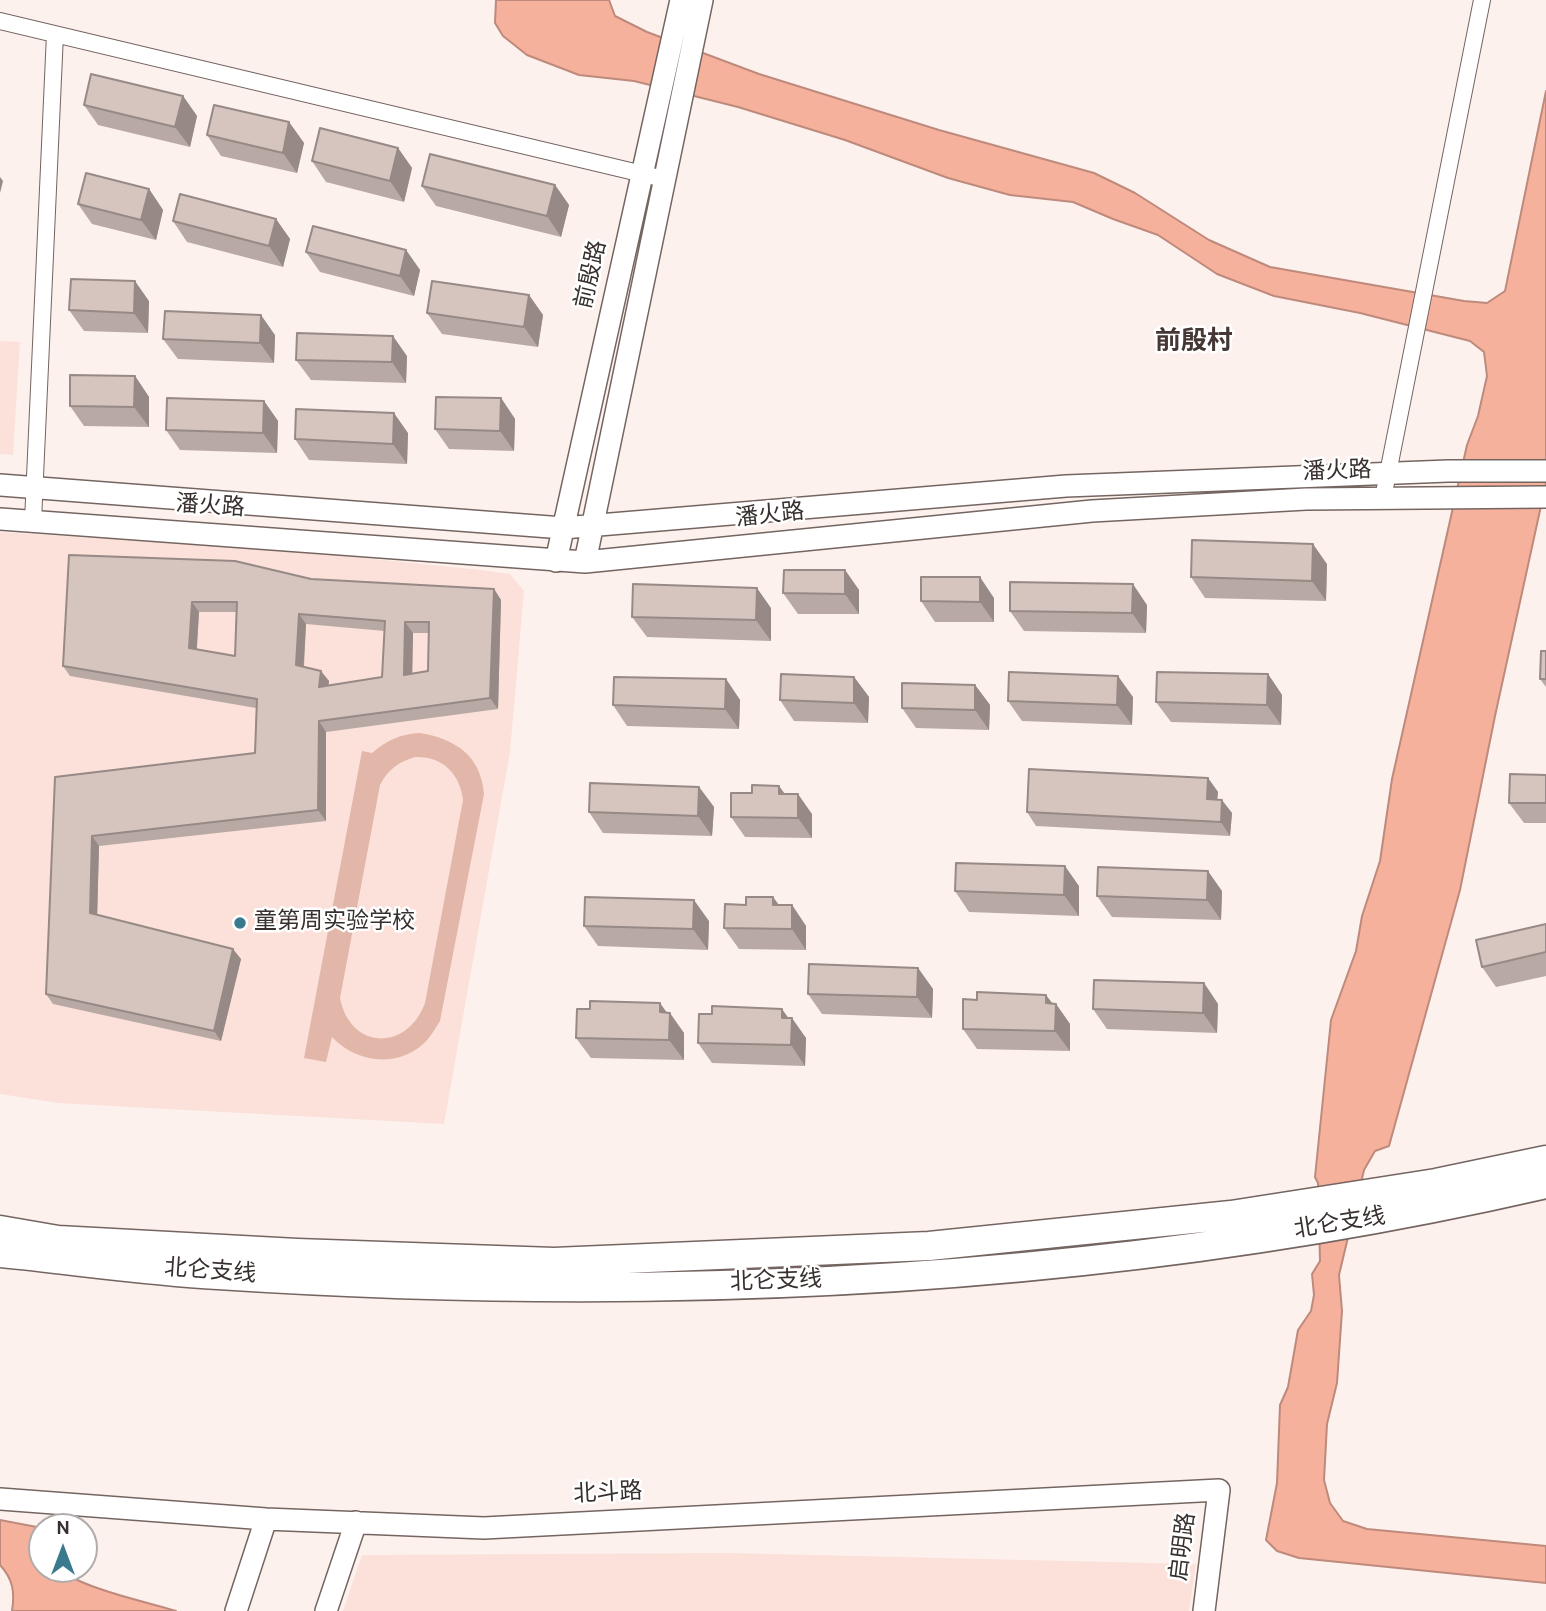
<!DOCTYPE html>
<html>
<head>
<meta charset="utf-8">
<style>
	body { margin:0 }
	#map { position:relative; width:1546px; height:1611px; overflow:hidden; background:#fdf1ee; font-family:Overpass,sans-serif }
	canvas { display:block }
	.north { position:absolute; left:28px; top:1513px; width:70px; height:70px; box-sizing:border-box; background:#fff; border:2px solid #afacab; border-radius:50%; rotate:0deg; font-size:19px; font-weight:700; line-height:28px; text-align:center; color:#37302e }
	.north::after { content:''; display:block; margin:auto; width:24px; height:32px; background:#3a7a8e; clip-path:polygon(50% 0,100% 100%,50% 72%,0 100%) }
</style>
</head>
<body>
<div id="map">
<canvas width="1546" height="1611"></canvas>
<div class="north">N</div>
</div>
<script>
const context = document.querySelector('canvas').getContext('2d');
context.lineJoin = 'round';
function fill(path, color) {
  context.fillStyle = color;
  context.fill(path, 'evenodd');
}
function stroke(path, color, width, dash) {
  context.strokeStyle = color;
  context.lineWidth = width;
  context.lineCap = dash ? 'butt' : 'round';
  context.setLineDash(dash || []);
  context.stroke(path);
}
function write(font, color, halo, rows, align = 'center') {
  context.font = font + ' Overpass,"Noto Sans SC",sans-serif';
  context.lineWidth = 5;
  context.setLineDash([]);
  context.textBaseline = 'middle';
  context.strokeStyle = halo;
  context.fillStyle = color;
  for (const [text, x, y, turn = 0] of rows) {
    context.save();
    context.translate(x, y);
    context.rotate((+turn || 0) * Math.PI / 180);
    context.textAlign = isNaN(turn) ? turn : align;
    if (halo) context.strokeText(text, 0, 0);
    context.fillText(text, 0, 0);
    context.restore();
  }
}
fill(new Path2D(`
	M0 341 20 342 13 455 0 454Z
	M0 532 285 550 481 570 510 574 524 591 510 752 444 1124 58 1103 0 1094Z
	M728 1553 1196 1564 1189 1611H343L362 1555Z`), '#fbe1d9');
fill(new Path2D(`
	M420 733C456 739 481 756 484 794L440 1021C436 1027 432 1034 428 1039 401 1069 357 1064 332 1037L326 1062 304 1058 362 751 372 753C387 740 401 734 420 733ZM415 757C442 756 460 773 463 800L425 1003C407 1052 350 1050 340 998L380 785C388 769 399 762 415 757Z`), '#e2b7a9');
const water = new Path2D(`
	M496 0H609L615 16 647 32 759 74 939 130 1094 173 1135 193 1209 240 1270 267 1464 301 1487 303 1505 291 1546 91V483L1495 716 1460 890 1389 1146 1375 1151 1364 1170 1339 1275 1342 1311 1337 1383 1327 1424 1324 1480 1330 1503 1343 1521 1367 1529 1546 1546V1583L1299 1558 1277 1551 1266 1540 1277 1483 1280 1405 1288 1387 1298 1330 1311 1311 1314 1295 1312 1274 1320 1261 1318 1183 1315 1177 1331 1020 1356 951 1362 916 1380 861 1392 779 1467 445 1478 416 1487 376 1484 352 1470 341 1360 313 1274 296 1217 274 1158 235 1113 219 1073 202 1010 195 948 178 845 140 738 107 634 81 579 75 527 55 503 36 495 23Z
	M0 1520 42 1528V1569H61C76 1587 151 1603 176 1611H12C15 1592 13 1579 0 1565Z`);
fill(water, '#f6b19d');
stroke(water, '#bd8a7c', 2);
const street = new Path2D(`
	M0 21 664 179
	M1383 498 1482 0
	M33 521 55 34`);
const secondary = new Path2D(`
	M0 485 563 528 1066 486 1448 471H1546
	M0 519 585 562 1092 511 1306 499 1546 497
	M556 561 681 0
	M585 562 702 0
	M0 1499 266 1519 484 1528 1219 1490 1204 1611
	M236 1611 266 1519
	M326 1611 356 1522`);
const highway = new Path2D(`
	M0 1230 58 1240 297 1253 554 1262 929 1246 1231 1215 1436 1183 1546 1160
	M0 1253C72 1260 145 1271 218 1275 661 1304 1112 1284 1546 1184`);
stroke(street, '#756561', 18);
stroke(secondary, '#756561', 24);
stroke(highway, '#756561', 31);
stroke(street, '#fff', 16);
stroke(secondary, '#fff', 21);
stroke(highway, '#fff', 28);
fill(new Path2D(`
	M183 96 197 116 190 147 98 125 84 105Z
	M289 122 304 143 297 173 221 156 207 135Z
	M398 148 412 168 404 202 326 182 312 161Z
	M555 185 569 205 561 237 436 206 422 186Z
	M149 189 163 210 156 240 92 224 78 204Z
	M276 219 290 239 283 267 187 242 173 221Z
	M406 250 420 270 414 296 320 272 306 252Z
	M529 295 543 315 538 347 442 334 427 313Z
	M149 301 148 333 84 331 69 310Z
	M275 335 274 363 178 359 163 339Z
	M407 356 406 383 311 380 296 360Z
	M135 376 149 397V427L84 426 70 406Z
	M501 398 515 419 514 451 449 449 435 429Z
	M264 401 278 421 277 453 180 450 166 430Z
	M408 433 407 464 309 460 295 439Z
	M69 555 311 579 494 589 501 600 498 709 326 732V821L99 846 97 915 241 959 221 1041 53 1004 46 994 55 777 255 753 256 708 70 676 63 666ZM199 612H236L235 656 197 649ZM306 624 385 631 382 677 328 686 329 681 304 667ZM413 633H429L428 671 412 674Z
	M1327 564 1326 601 1205 598 1191 577Z
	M845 570 859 590V614H798L783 593Z
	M994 598V622H935L921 601Z
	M1147 605 1146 633 1024 631 1010 611Z
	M771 608V641L647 637 632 617Z
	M1546 651V687L1540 679Z
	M1268 674 1282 695 1281 725 1171 722 1156 702Z
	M854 677 869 697 868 723 794 721 780 700Z
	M726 679 740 700 739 729 627 726 613 705Z
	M975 685 990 705 989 730 916 728 902 708Z
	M1133 697 1132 725 1022 721 1008 701Z
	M1546 775V823H1524L1509 803Z
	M1208 778 1218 792 1217 799 1232 813 1230 836 1036 826 1027 812Z
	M699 787 714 807 712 836 603 833 589 812Z
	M785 794 812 814V838L745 837 731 817Z
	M1079 886V916L969 912 955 891Z
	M1222 891 1221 920 1112 917 1097 896Z
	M773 897 779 905H792L806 926V950L739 949 724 928 746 905Z
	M709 921 708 950 598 946 584 926Z
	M1546 924V976L1496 987 1482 967Z
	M918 968 933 989 932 1018 822 1014 808 994Z
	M1204 983 1218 1004 1217 1033 1107 1029 1093 1009Z
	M977 1000 1056 1004 1070 1024V1051L977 1049 963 1029Z
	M667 1012 684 1033V1060L591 1058 576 1038Z
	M789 1018 806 1038 805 1066 712 1063 698 1043Z`), '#b8a9a4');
fill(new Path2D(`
	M183 96 197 116 190 147 175 127Z
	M289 122 304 143 297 173 283 153Z
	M398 148 412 168 404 202 390 181Z
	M0 177 3 181 0 193Z
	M555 185 569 205 561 237 547 216Z
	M149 189 163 210 156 240 141 220Z
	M276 219 290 239 283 267 269 246Z
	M406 250 420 270 414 296 400 276Z
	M135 281 149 301 148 333 134 313Z
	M529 295 543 315 538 347 524 327Z
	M261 315 275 335 274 363 260 343Z
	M393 336 407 356 406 383 392 362Z
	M135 376 149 397V427L134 407Z
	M501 398 515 419 514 451 500 431Z
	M264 401 278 421 277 453 263 433Z
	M394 413 408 433 407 464 393 444Z
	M1313 544 1327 564 1326 601 1312 581Z
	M845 570 859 590V614L845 594Z
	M980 577 994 598V622L980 602Z
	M1133 584 1147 605 1146 633 1132 613Z
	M757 588 771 608V641L756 620Z
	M494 589 501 600 498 709 490 698Z
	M192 602 199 612 196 658 189 648Z
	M299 614 306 624 303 675 296 665Z
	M405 622 413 633 412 686 404 675Z
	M321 671 329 681 327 698 319 687Z
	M1268 674 1282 695 1281 725 1267 705Z
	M1118 676 1133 697 1132 725 1117 705Z
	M854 677 869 697 868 723 854 703Z
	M726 679 740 700 739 729 725 709Z
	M975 685 990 705 989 730 975 710Z
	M319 721 326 732V821L318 810Z
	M1208 778 1218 792 1216 812 1207 799Z
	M779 786 794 806 779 794Z
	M699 787 714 807 712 836 698 816Z
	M798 794 812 814V838L798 818Z
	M1222 800 1232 813 1230 836 1221 822Z
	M92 836 99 846 97 923 90 913Z
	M1065 866 1079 886V916L1064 895Z
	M1208 871 1222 891 1221 920 1207 900Z
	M773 897 787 917 773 905Z
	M694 900 709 921 708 950 693 929Z
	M792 905 806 926V950L792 929Z
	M233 949 241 959 221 1041 214 1031Z
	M918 968 933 989 932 1018 917 997Z
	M1204 983 1218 1004 1217 1033 1203 1013Z
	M1046 995 1056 1008V1004L1070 1024V1051L1055 1031 1046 1003Z
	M660 1003 670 1017V1013L684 1033V1060L669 1040 660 1012Z
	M782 1009 792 1023V1018L806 1038 805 1066 791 1045 782 1018Z`), '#968986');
const building = new Path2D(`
	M91 74 183 96 175 127 84 105Z
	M214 105 289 122 283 153 207 135Z
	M320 128 398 148 390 181 312 161Z
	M430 154 555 185 547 216 422 186Z
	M86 173 149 189 141 220 78 204Z
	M180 194 276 219 269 246 173 221Z
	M313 226 406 250 400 276 306 252Z
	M71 279 135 281 134 313 69 310Z
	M432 281 529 295 524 327 427 313Z
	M165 311 261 315 260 343 163 339Z
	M297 333 393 336 392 362 296 360Z
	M70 375 135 376 134 407 70 406Z
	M436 397 501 398 500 431 435 429Z
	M167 398 264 401 263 433 166 430Z
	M296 409 394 413 393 444 295 439Z
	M1192 540 1313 544 1312 581 1191 577Z
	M69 555 235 561 311 579 494 589 490 698 319 721 318 810 92 836 90 913 233 949 214 1031 46 994 55 777 255 753 257 699 63 666ZM192 602H237L235 656 189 648ZM299 614 385 621 382 677 319 687 321 671 296 665ZM405 622H429L428 671 404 675Z
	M784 570H845V594L783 593Z
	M921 577H980V602L921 601Z
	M1010 582 1133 584 1132 613 1010 611Z
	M633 584 757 588 756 620 632 617Z
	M1541 651H1546V679H1540Z
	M1009 672 1118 676 1117 705 1008 701Z
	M1157 672 1268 674 1267 705 1156 702Z
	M781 674 854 677V703L780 700Z
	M614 677 726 679 725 709 613 705Z
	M902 683 975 685V710L902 708Z
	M1029 769 1208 778 1207 799 1222 800 1221 822 1027 812Z
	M1510 774 1546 775V803H1509Z
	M590 783 699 787 698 816 589 812Z
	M752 785 779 786V794H798V818L731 817V793H752Z
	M956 863 1065 866 1064 895 955 891Z
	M1098 867 1208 871 1207 900 1097 896Z
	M585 897 694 900 693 929 584 926Z
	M746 897H773V905H792V929L724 928 725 904 746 905Z
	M1546 924V952L1482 967 1476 940Z
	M809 964 918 968 917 997 808 994Z
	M1094 980 1204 983 1203 1013 1093 1009Z
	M977 992 1046 995V1003L1056 1004 1055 1031 963 1029V999L977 1000Z
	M590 1001 660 1003V1012L670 1013 669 1040 576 1038 577 1009H590Z
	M712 1006 782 1009V1018H792L791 1045 698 1043 699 1014H712Z`);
fill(building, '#d6c4bf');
stroke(building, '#968986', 2);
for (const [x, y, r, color] of [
	[240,923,7,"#3a7a8e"]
]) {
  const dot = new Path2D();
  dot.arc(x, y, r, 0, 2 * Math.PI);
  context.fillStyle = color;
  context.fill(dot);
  stroke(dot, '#fff', 2.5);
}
write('23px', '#37302e', '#fff', [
	["前殷路",593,275,-77],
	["潘火路",1337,473,-2],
	["潘火路",210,508,4],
	["潘火路",770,517,-6],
	["北仑支线",1340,1225,-9],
	["北仑支线",210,1273,4],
	["北仑支线",776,1283,-2],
	["北斗路",608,1495,-3],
	["启明路",1185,1547,-83]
]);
write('23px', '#37302e', '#fff', [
	["童第周实验学校",254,923]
], 'left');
write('bold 26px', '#453733', '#fff', [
	["前殷村",1194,344]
]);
</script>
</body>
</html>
